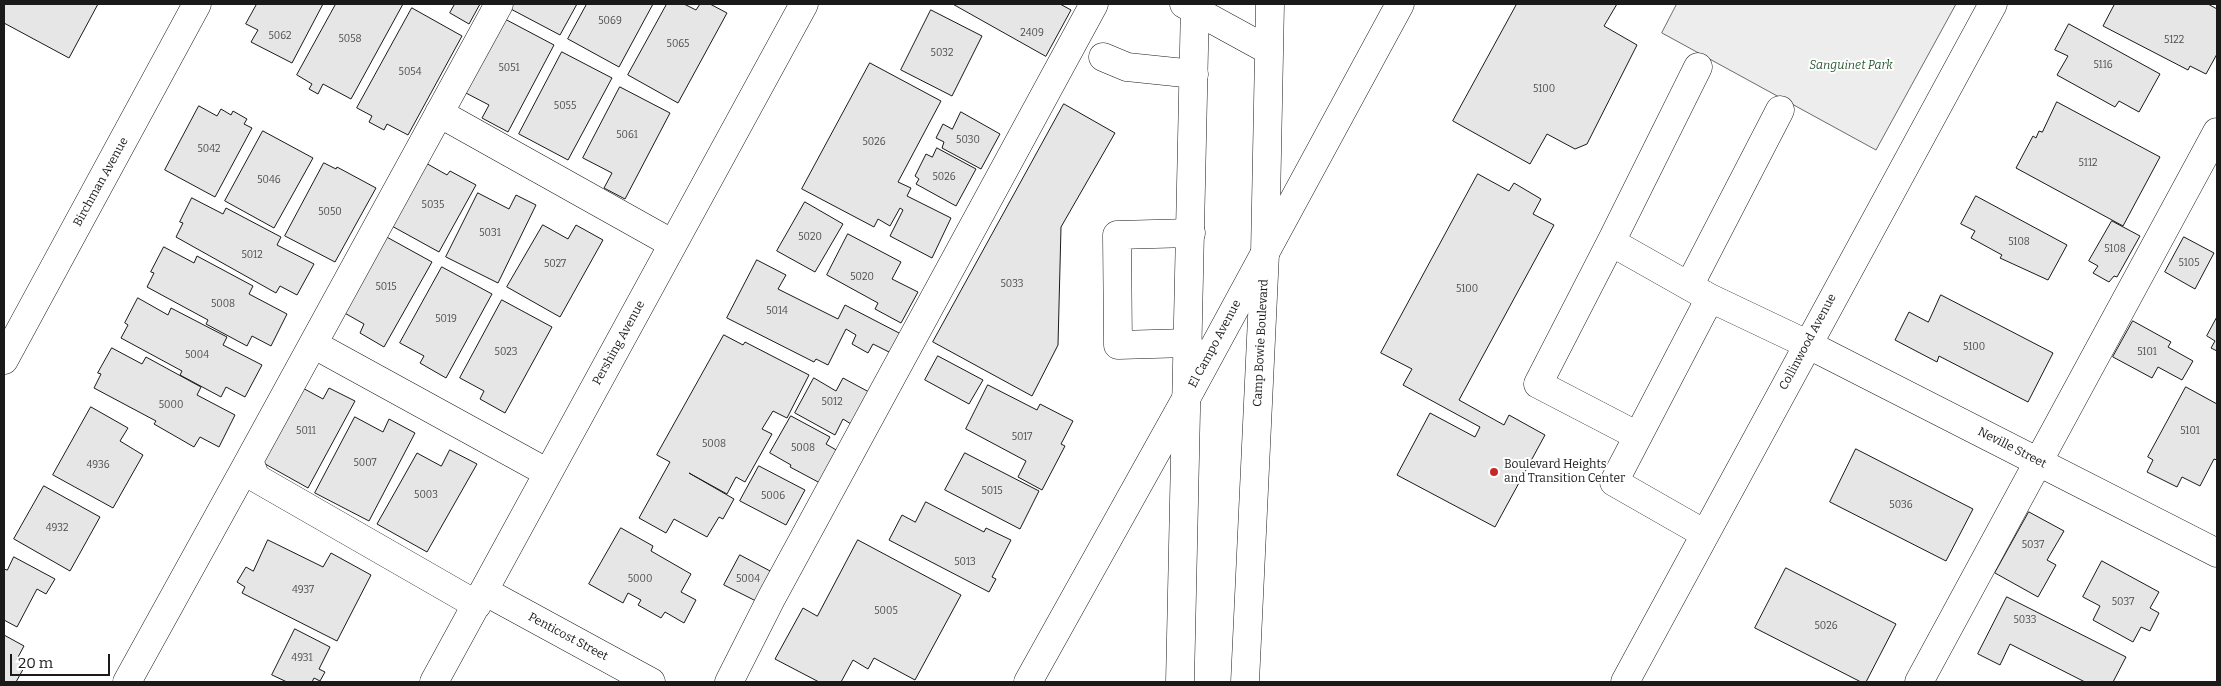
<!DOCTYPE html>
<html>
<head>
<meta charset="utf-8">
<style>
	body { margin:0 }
	#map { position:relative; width:2221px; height:686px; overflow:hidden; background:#fff; font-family:Bitter,serif }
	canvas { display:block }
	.frame { position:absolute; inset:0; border:5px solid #1a1a1a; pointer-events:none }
	.scale { position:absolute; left:10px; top:654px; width:100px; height:22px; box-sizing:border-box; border:2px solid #1a1a1a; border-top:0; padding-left:6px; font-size:15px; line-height:18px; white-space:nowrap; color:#1a1a1a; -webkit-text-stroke:4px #fff; paint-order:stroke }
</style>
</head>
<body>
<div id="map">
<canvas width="2221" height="686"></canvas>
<div class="frame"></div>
<div class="scale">20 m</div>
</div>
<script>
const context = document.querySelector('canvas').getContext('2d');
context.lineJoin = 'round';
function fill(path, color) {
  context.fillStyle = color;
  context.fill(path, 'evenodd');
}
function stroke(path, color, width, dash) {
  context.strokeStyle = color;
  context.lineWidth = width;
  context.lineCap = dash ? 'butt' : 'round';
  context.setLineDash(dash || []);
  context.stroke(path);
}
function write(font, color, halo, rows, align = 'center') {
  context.font = font + ' Bitter,serif';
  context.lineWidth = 4;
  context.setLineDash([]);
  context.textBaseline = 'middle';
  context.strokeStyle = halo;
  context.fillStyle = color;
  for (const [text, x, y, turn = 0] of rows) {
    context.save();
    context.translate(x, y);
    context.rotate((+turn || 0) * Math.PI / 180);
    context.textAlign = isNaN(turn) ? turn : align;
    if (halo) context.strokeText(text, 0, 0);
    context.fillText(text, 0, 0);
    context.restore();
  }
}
const green = new Path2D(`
	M1677 4H1956L1876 150 1662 33Z`);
fill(green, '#ededed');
stroke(green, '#6a6a6a', 1);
const building = new Path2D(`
	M4 4H98L69 58 4 23Z
	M257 4H323L292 63 251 42 258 30 246 24Z
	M336 4H403L351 99 323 84 318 94 309 89 312 84 297 75Z
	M455 4H480L469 24 450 13Z
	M509 4H577L560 35 507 7Z
	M587 4H653L619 67 568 39Z
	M667 4H684L696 10 700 4H710L727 13 678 103 628 75Z
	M953 4H1060L1071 10 1046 56Z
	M1517 4H1617L1604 26 1637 45 1587 144 1575 149 1547 134 1530 164 1453 121Z
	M2112 4H2208L2217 9V54L2206 74 2190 66 2188 70 2103 26 2114 5Z
	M412 8 462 36 408 135 387 124 384 130 369 122 372 116 357 108Z
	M931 10 982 36 952 96 901 70Z
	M503 18 554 45 508 132 482 118 489 105 464 92Z
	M2069 24 2160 74 2139 112 2119 101 2115 107 2057 75 2068 56 2055 50Z
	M562 52 612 78 568 160 519 134Z
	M870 63 941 101 898 182 911 188 907 196 951 218 932 258 890 236 903 210 900 208 890 226 878 219 874 227 802 189Z
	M620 87 670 113 625 199 604 188 612 173 583 158Z
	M2057 102 2160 157 2123 226 2016 168 2033 136 2036 138 2039 131 2042 132Z
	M1064 104 1115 133 1061 227 1058 345 1032 396 933 342Z
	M199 106 217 116 221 109 231 115 233 111 247 119 244 124 252 128 215 197 165 170Z
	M961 112 1000 134 981 169 942 148 944 142 936 138 943 124 952 129Z
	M263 131 313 158 274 228 225 201Z
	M937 148 976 169 956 206 916 184 919 179 915 176 926 154 932 157Z
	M424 162 447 175 450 171 476 185 439 252 390 225Z
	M324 163 336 169 337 167 376 188 335 262 285 236Z
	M1478 174 1509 191 1514 183 1541 199 1533 214 1554 225 1459 400 1504 425 1509 415 1545 435 1495 527 1397 475 1430 413 1475 437 1480 427 1403 385 1412 369 1381 353Z
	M478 193 509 209 516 195 536 205 498 283 446 257Z
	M1976 196 2067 245 2048 280 2000 258 2002 255 1971 238 1975 231 1961 224Z
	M192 198 223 214 226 208 281 237 277 245 314 264 297 295 280 286 276 293 176 237 183 223 180 222Z
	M805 202 843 224 815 272 777 251Z
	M2112 221 2140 236 2117 277 2114 276 2109 282 2093 273 2098 266 2089 261Z
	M543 225 568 239 576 225 603 240 560 317 507 287Z
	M848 234 901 262 892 279 918 292 901 323 875 309 878 303 827 275Z
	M383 235 432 262 384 347 360 333 364 324 341 311Z
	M2184 237 2214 253 2195 289 2165 272Z
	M164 247 194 263 197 256 253 286 249 294 287 314 271 346 252 336 247 346 206 324 208 320 147 287 154 273 151 272Z
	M757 260 786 275 778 289 838 319 845 305 901 334 891 353 873 344 868 353 852 344 856 335 846 329 828 365 816 359 814 362 727 318Z
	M442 267 492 294 446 378 420 363 424 356 400 343Z
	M1941 295 2053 353 2028 402 1939 356 1937 362 1895 340 1909 312 1928 322Z
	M138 298 168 315 171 308 227 337 223 345 262 365 245 397 226 387 221 397 180 375 182 371 121 338 128 325 125 323Z
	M502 300 552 327 505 413 480 399 484 391 460 378Z
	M2217 317V351L2211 348 2215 341 2207 336Z
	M2133 321 2171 342 2168 347 2193 361 2182 380 2158 367 2152 378 2113 357Z
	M724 335 743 345 745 342 809 375 787 418 773 411 762 429 772 434 745 482 736 477 727 494 689 473 734 499 723 519 719 517 707 537 674 519 666 533 639 518 670 462 657 455Z
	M112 348 142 364 146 357 201 387 197 395 235 415 219 447 200 437 194 447 154 424 156 421 94 388 101 374 98 373Z
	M938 356 983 380 969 404 925 380Z
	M814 378 836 391 843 378 869 392 851 424 843 419 835 435 795 413Z
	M988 385 1037 410 1040 404 1073 421 1061 444 1065 446 1042 490 1018 477 1026 461 966 429Z
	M299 386 323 399 329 388 355 401 308 488 258 460Z
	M2186 387 2217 404V460L2214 459 2200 486 2182 477 2177 487 2147 472 2153 460 2148 457Z
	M91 407 128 428 120 441 143 455 113 508 53 475Z
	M791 416 830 437 826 444 838 451 820 483 790 467 791 465 770 453Z
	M355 417 383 432 389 419 415 433 369 521 315 493Z
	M1856 449 1973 509 1946 561 1830 502Z
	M450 450 477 464 427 552 377 524 417 453 441 466Z
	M965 453 1039 491 1020 529 945 490Z
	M759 466 805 490 786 525 740 501Z
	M44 486 100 517 70 571 14 539Z
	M926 502 984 532 986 528 1011 540 992 577 996 579 989 592 889 540 902 515 915 522Z
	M2029 512 2064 531 2047 560 2056 565 2038 597 1995 573Z
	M621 528 653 546 651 551 691 574 681 592 696 600 684 623 665 612 661 618 638 605 641 600 628 593 623 603 589 584Z
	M268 540 323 567 331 553 371 575 337 641 242 593 245 587 237 582 246 567 253 571Z
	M858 540 961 595 915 680 874 658 868 669 853 660 841 682H819L775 659 803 608 817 616Z
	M740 555 772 572 756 601 724 585Z
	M14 557 55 579 46 594 37 589 17 627 4 620V569L7 570Z
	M2102 561 2159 592 2150 608 2159 613 2150 631 2141 627 2133 642 2093 620 2100 606 2083 597Z
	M1786 568 1896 624 1866 682H1861L1755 628Z
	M2007 597 2126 657 2113 682H2085L2010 644 2000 665 1978 654Z
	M295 629 330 647 319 669 325 672 320 681 314 678 312 682H287L272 675Z
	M4 635 24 646 17 659 26 664 16 682H4Z`);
fill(building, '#e6e6e6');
stroke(building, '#1a1a1a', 1);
const minor = new Path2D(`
	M1184 4 1268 50
	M1103 57 1127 67 1194 74
	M439 113 673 244
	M1611 242 1698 67
	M1689 286 1780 110
	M1188 343 1118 345 1117 235 1191 233
	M313 344 548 473
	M4 360 197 4
	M1638 436 1538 384 1611 242 1710 298
	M1705 534 1614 482 1710 298 1807 344 2217 553
	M484 591 651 682
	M477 605 256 478 249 461 499 4
	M127 682 249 461
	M434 682 804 4
	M729 682 772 597 1094 4
	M1028 682 1188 395 1400 4
	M1625 682 1993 4
	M1919 682 2217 132`);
const major = new Path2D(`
	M1180 682 1195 4
	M1245 682 1265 253 1270 4`);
stroke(minor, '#1a1a1a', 29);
stroke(major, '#1a1a1a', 29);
stroke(minor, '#fff', 28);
stroke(major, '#fff', 28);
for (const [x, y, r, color] of [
	[1494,472,5,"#c62828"]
]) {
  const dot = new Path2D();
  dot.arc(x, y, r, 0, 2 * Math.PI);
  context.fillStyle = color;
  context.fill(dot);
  stroke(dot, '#fff', 2);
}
write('10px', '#4d4d4d', null, [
	["5069",610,21],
	["2409",1032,33],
	["5062",280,36],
	["5058",350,39],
	["5122",2174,40],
	["5065",678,44],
	["5032",942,53],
	["5116",2103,65],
	["5051",509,68],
	["5054",410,72],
	["5100",1544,89],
	["5055",565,106],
	["5061",627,135],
	["5030",968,140],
	["5026",874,142],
	["5042",209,149],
	["5112",2088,163],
	["5026",944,177],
	["5046",269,180],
	["5035",433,205],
	["5050",330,212],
	["5031",490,233],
	["5020",810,237],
	["5108",2019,242],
	["5108",2115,249],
	["5012",252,255],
	["5105",2189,263],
	["5027",555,264],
	["5020",862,277],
	["5033",1012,284],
	["5015",386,287],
	["5100",1467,289],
	["5008",223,304],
	["5014",777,311],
	["5019",446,319],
	["5100",1974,347],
	["5023",506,352],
	["5101",2147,352],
	["5004",197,355],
	["5012",832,402],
	["5000",171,405],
	["5011",306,431],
	["5101",2190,431],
	["5017",1022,437],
	["5008",714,444],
	["5008",803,448],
	["5007",365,463],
	["4936",98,465],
	["5015",992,491],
	["5003",426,495],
	["5006",773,496],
	["5036",1901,505],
	["4932",57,528],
	["5037",2033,545],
	["5013",965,562],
	["5000",640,579],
	["5004",748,579],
	["4937",303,590],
	["5037",2123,602],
	["5005",886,611],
	["5033",2025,620],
	["5026",1826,626],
	["4931",302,658]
]);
write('italic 12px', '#2b5a34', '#fff', [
	["Sanguinet Park",1851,66]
]);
write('12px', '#1a1a1a', '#fff', [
	["Birchman Avenue",101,182,-61],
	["Collinwood Avenue",1808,342,-62],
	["Pershing Avenue",619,343,-61],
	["Camp Bowie Boulevard",1261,343,-87],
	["El Campo Avenue",1215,344,-62],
	["Neville Street",2012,448,27],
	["Penticost Street",568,637,28]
]);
write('12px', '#1a1a1a', '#fff', [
	["Boulevard Heights",1504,465],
	["and Transition Center",1504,479]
], 'left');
</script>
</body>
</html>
